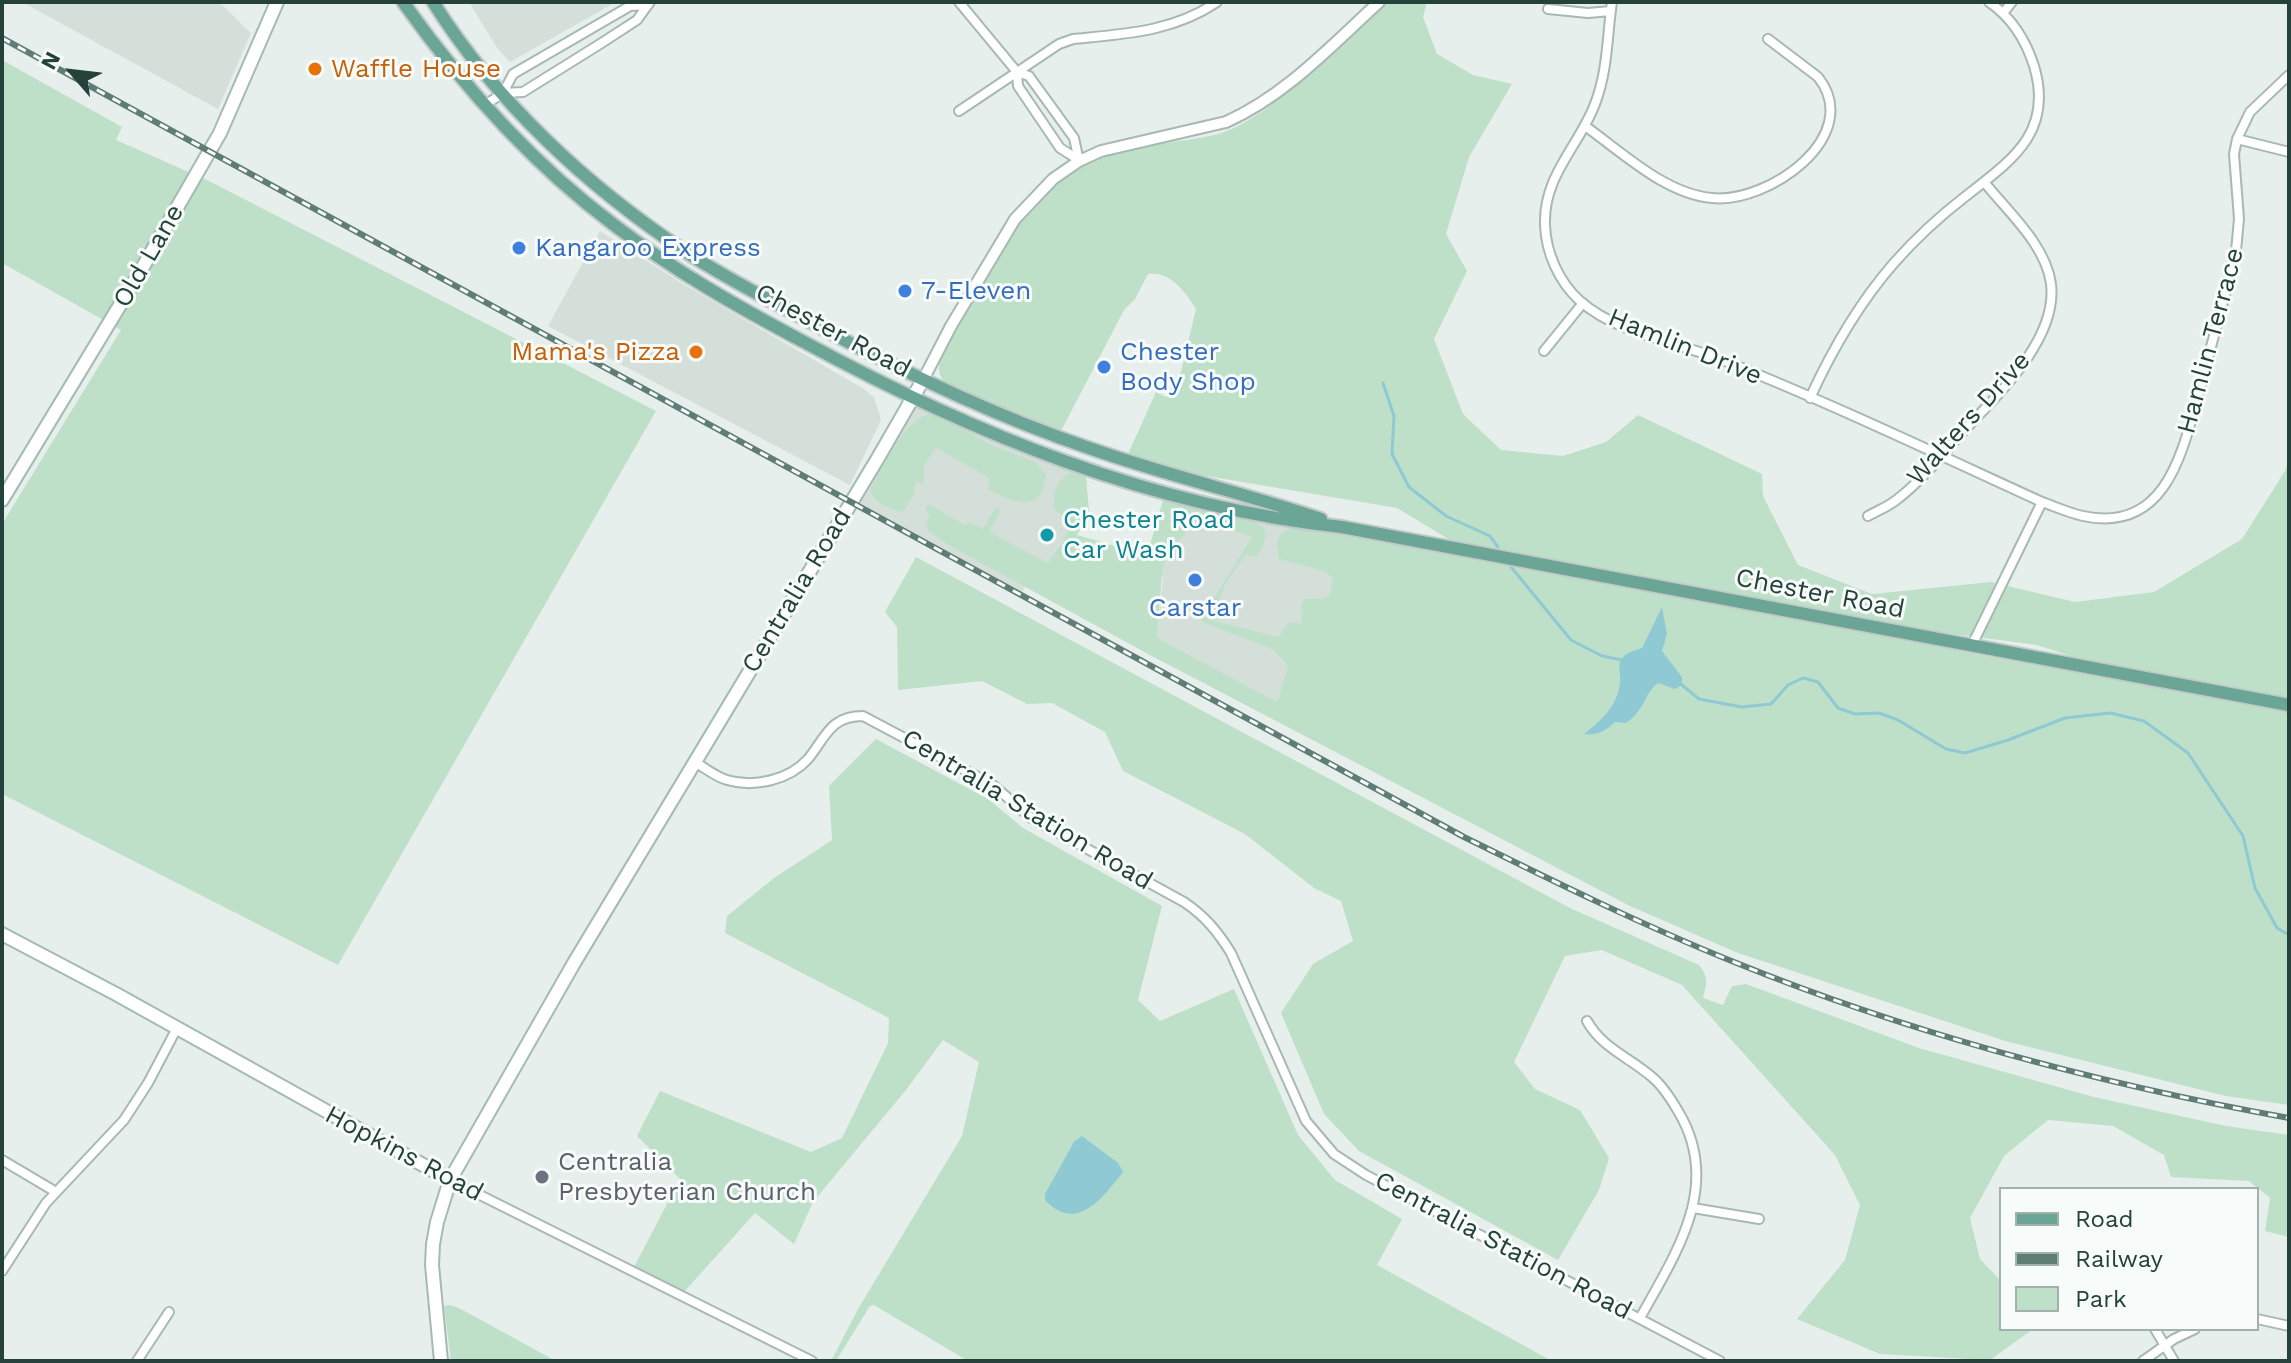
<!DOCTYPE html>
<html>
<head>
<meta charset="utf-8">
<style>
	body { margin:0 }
	#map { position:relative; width:2291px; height:1363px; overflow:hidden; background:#e6efeb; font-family:"Work Sans",sans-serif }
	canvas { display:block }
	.frame { position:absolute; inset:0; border:4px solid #24423a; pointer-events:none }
	.legend { position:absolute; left:1999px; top:1187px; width:260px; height:144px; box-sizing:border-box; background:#f7fbf9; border:2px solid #a3b1ad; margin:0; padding:10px 14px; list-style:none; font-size:24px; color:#24423a }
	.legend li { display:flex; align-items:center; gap:16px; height:40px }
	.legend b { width:40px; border:2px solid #a3b1ad }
	.north { position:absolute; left:32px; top:32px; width:80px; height:80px; -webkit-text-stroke:6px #f7fbf9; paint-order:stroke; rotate:298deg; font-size:22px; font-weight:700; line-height:32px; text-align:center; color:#24423a }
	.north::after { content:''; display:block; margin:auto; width:28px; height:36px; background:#24423a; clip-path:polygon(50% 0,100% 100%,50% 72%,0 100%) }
</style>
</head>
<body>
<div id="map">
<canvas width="2291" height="1363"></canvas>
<div class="frame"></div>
<ul class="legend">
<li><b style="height:10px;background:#6aa596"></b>Road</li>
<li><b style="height:10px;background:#5f7d75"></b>Railway</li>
<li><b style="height:22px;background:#bfe0c8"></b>Park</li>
</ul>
<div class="north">N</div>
</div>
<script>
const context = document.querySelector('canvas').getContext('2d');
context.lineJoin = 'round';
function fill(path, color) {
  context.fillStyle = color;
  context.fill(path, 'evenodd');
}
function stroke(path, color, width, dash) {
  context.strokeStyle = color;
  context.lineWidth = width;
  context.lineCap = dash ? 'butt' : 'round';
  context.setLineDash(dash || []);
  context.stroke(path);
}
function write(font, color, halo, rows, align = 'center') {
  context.font = font + ' "Work Sans",sans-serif';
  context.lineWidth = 6;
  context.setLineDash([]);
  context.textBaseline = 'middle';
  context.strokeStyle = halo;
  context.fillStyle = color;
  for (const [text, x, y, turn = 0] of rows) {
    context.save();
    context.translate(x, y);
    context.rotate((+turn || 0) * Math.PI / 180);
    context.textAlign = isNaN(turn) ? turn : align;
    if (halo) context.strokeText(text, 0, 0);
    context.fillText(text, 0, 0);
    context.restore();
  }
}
fill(new Path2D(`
	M22 2H219L251 33 218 109Z
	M469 2H616L510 62 497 48Z
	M600 231 678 281 864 389 874 397 881 420 850 485 548 326Z
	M914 398 1089 471 1086 478 1089 513 1063 541 1048 564 1032 573 1022 592 853 499Z
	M1186 500 1342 528 1330 599 1298 636 1278 700 1275 702 1157 638 1163 577 1157 566Z`), '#d4dfda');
fill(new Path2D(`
	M1385 2H1427L1423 17 1437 54 1473 75 1512 84 1469 157 1446 234 1467 271 1434 339 1463 414 1501 450 1563 456 1606 442 1638 415 1762 474 1763 496 1798 565 1872 594 1991 582 2075 602 2154 592 2242 539 2285 471 2289 457V699L2080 659 2037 645 1939 632 1596 571 1450 540 1397 508 1177 471 1128 454 1156 392 1166 397 1181 372 1196 309C1185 292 1171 271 1148 274L1135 299 1124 310 1061 431 949 386C943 380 938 375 939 366 940 351 953 335 960 322 984 278 1006 230 1042 193 1060 175 1085 160 1110 153 1145 143 1183 143 1218 134 1236 129 1252 118 1267 108Z
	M2 60 122 127 116 140 209 181 656 411 338 965 2 794V524L121 330 2 263Z
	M929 414 944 418 991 445 1035 462 1046 475C1042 516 1012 502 988 489L990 478 936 448 924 465V484L917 481 913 490 915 492 903 512C891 510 873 502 870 490 884 467 903 420 929 414Z
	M1072 472 1086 477 1089 513 1077 535 1147 555 1163 500 1219 516 1216 526 1195 520 1166 558 1162 574 1157 638 1275 701 1278 700 1288 665 1272 649 1202 622V618L1252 537 1232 530 1236 516 1255 522 1264 528C1267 538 1264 550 1254 557L1246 555C1234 570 1220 588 1218 608L1210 610 1207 619 1279 637 1289 622 1301 624 1302 602 1305 599H1321L1330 595 1333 578 1324 571 1279 559 1277 542 1280 534 1294 526 1787 616 1979 655 2289 710V1105L2226 1096 2005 1041 1738 953 1630 906 1148 654 943 542 929 531 926 523 930 515 925 509 928 504 965 525 970 522 983 529 995 508H998L1000 511 989 532 1048 563 1063 541 1071 521 1056 511C1050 496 1057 478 1072 472Z
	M916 557 1570 908 1699 965C1709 978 1707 983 1703 998L1723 1005 1732 986 1746 984 1919 1048 2094 1097 2226 1126 2289 1135V1237L2265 1231 2270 1198 2249 1181 2171 1177 2164 1155 2113 1126 2048 1120 2004 1156 1970 1218 1980 1259 2001 1281V1329H2033L1990 1360 1880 1354 1797 1319 1845 1260 1860 1205 1835 1155 1682 985 1602 950 1565 956 1514 1062 1535 1089 1580 1110 1609 1158 1599 1190 1558 1260 1359 1151 1324 1114 1281 1013 1313 964 1353 941 1341 901 1314 888 1245 834 1123 771 1105 732 1052 703 1027 704 982 681 898 690 897 627 885 612Z
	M876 739 988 799 1023 828 1162 906 1138 1000 1160 1021 1234 989 1298 1135 1335 1180 1402 1219 1377 1265 1552 1361H968L874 1305 870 1306 836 1361H831L858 1309 962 1136 979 1062 943 1040 906 1090 813 1202 794 1244 755 1213 684 1292 634 1267 680 1179 637 1136 660 1091 811 1152 842 1138 888 1043 889 1018 725 933 727 916 774 878 832 840 829 786Z
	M449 1305 459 1308 556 1361H451L444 1306Z`), '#bfe0c8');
fill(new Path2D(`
	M1662 607 1667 634 1662 651 1682 677V685L1675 689 1658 683C1643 695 1646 709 1626 723L1615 722C1606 731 1596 736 1584 734 1601 721 1619 705 1620 681 1621 672 1616 664 1624 656 1628 652 1637 650 1642 648Z
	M1082 1136 1118 1163 1123 1172C1103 1197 1077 1234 1045 1200V1194L1074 1142Z`), '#8ec9d4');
stroke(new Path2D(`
	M1383 383 1394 416 1392 454 1409 487 1446 516 1490 536 1498 547
	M1511 567 1571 640 1602 656 1622 660
	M1682 685 1699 699 1742 707 1771 704 1788 685 1803 678 1818 682 1838 708 1855 714 1879 713 1898 720 1946 749 1965 753 2008 740 2065 718 2110 713 2144 721 2188 753 2243 836 2255 888 2277 928 2289 935`), '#8ec9d4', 3);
const minor = new Path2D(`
	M959 2 1017 72 1029 76 1074 138 1079 161
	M1612 2C1607 36 1608 70 1595 104 1579 146 1543 176 1545 225 1546 253 1559 282 1580 301 1619 335 1678 342 1725 361 1832 404 1937 454 2042 502 2056 507 2069 513 2083 516 2168 534 2183 449 2200 388 2212 342 2225 297 2236 251L2239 219 2234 154 2237 139 2250 112 2289 75
	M1548 9 1588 13 1611 11
	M2003 13 2012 2
	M1017 72 1018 86 1060 148 1079 160
	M503 93 513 74 630 6 648 5
	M485 105 503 93 523 92 600 44 637 20 650 2
	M959 111 1059 44 1073 39C1124 34 1173 32 1217 2
	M1585 126C1622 152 1665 194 1712 198 1768 204 1865 136 1818 77L1768 39
	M2237 139 2289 152
	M1544 351 1583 303
	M1810 398C1832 350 1859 303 1894 263 1916 238 1940 216 1966 196 2012 160 2054 132 2034 66 2026 41 2011 17 1989 2
	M1868 516C1877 511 1887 507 1895 501 1918 484 1940 458 1959 436 1994 398 2058 341 2051 284 2046 245 2008 212 1985 183
	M1972 645 2042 502
	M695 762C705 768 716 777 727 780 754 788 789 780 808 759 826 737 830 716 863 716L993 785 1031 818 1184 902C1205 916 1218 932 1231 953L1306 1121 1334 1154 1366 1175 1720 1361
	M1587 1021C1602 1048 1629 1057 1652 1077 1663 1086 1671 1099 1678 1111 1723 1185 1676 1253 1640 1318
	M2 1160 56 1192
	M450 1180 812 1361
	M1693 1208 1759 1219
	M2 1271 46 1203 124 1120 148 1083 177 1028
	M2257 1319 2289 1326
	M2155 1329 2174 1361
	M137 1361 169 1312
	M2143 1361 2174 1339 2195 1329`);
const tertiary = new Path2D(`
	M923 380 951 326 1015 219 1053 179 1079 161 1101 151 1226 122C1285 96 1332 45 1379 2`);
const secondary = new Path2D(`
	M2 500 140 272 220 133 277 2
	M2 934 116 994 450 1180
	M441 1361 432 1265 433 1244 437 1222 450 1180 574 963 878 458 923 380`);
const primary = new Path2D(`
	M403 2C462 85 533 164 614 225 673 270 738 307 804 342 972 433 1151 507 1342 527L2289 705
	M433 2C496 102 588 187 686 252 728 280 774 302 818 326 905 373 995 416 1089 448 1165 475 1244 493 1321 519`);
stroke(minor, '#a8b8b2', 12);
stroke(tertiary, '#a8b8b2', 14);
stroke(secondary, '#a4bbb3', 16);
stroke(primary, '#c2cac8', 16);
stroke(minor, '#fff', 8);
stroke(tertiary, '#fff', 10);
stroke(secondary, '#fff', 12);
stroke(primary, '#6aa596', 12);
const rail = new Path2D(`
	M2 38 1464 837C1553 881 1642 925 1734 962 1912 1034 2100 1084 2289 1118`);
stroke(rail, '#5f7d75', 6);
stroke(rail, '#f7fbf9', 3, [9]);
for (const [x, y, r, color] of [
	[315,69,8,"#e8710a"],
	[519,248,8,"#3f7fe0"],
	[905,291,8,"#3f7fe0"],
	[696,352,8,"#e8710a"],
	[1104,367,8,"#3f7fe0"],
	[1047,535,8,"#0f9aa8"],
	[1195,580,8,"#3f7fe0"],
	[542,1177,8,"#6b7280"]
]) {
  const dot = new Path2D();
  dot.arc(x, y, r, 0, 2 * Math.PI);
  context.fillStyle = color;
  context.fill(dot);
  stroke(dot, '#f7fbf9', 3);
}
write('26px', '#c56008', '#f7fbf9', [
	["Waffle House",331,69],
	["Mama's Pizza",680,352,"right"]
], 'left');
write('26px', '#366cbe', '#f7fbf9', [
	["Kangaroo Express",535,248],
	["7-Eleven",921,291],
	["Chester",1120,352],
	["Body Shop",1120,382],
	["Carstar",1195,608,"center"]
], 'left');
write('26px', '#24423a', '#f7fbf9', [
	["Old Lane",149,256,-60],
	["Chester Road",833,331,28],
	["Hamlin Terrace",2211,341,-75],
	["Hamlin Drive",1685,347,22],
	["Walters Drive",1969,419,-48],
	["Centralia Road",797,591,-59],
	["Chester Road",1820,594,11],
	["Centralia Station Road",1027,810,31],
	["Hopkins Road",404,1154,28],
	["Centralia Station Road",1503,1246,28]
]);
write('26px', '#0d838f', '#f7fbf9', [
	["Chester Road",1063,520],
	["Car Wash",1063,550]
], 'left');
write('26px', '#5b616d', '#f7fbf9', [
	["Centralia",558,1162],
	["Presbyterian Church",558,1192]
], 'left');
</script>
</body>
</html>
